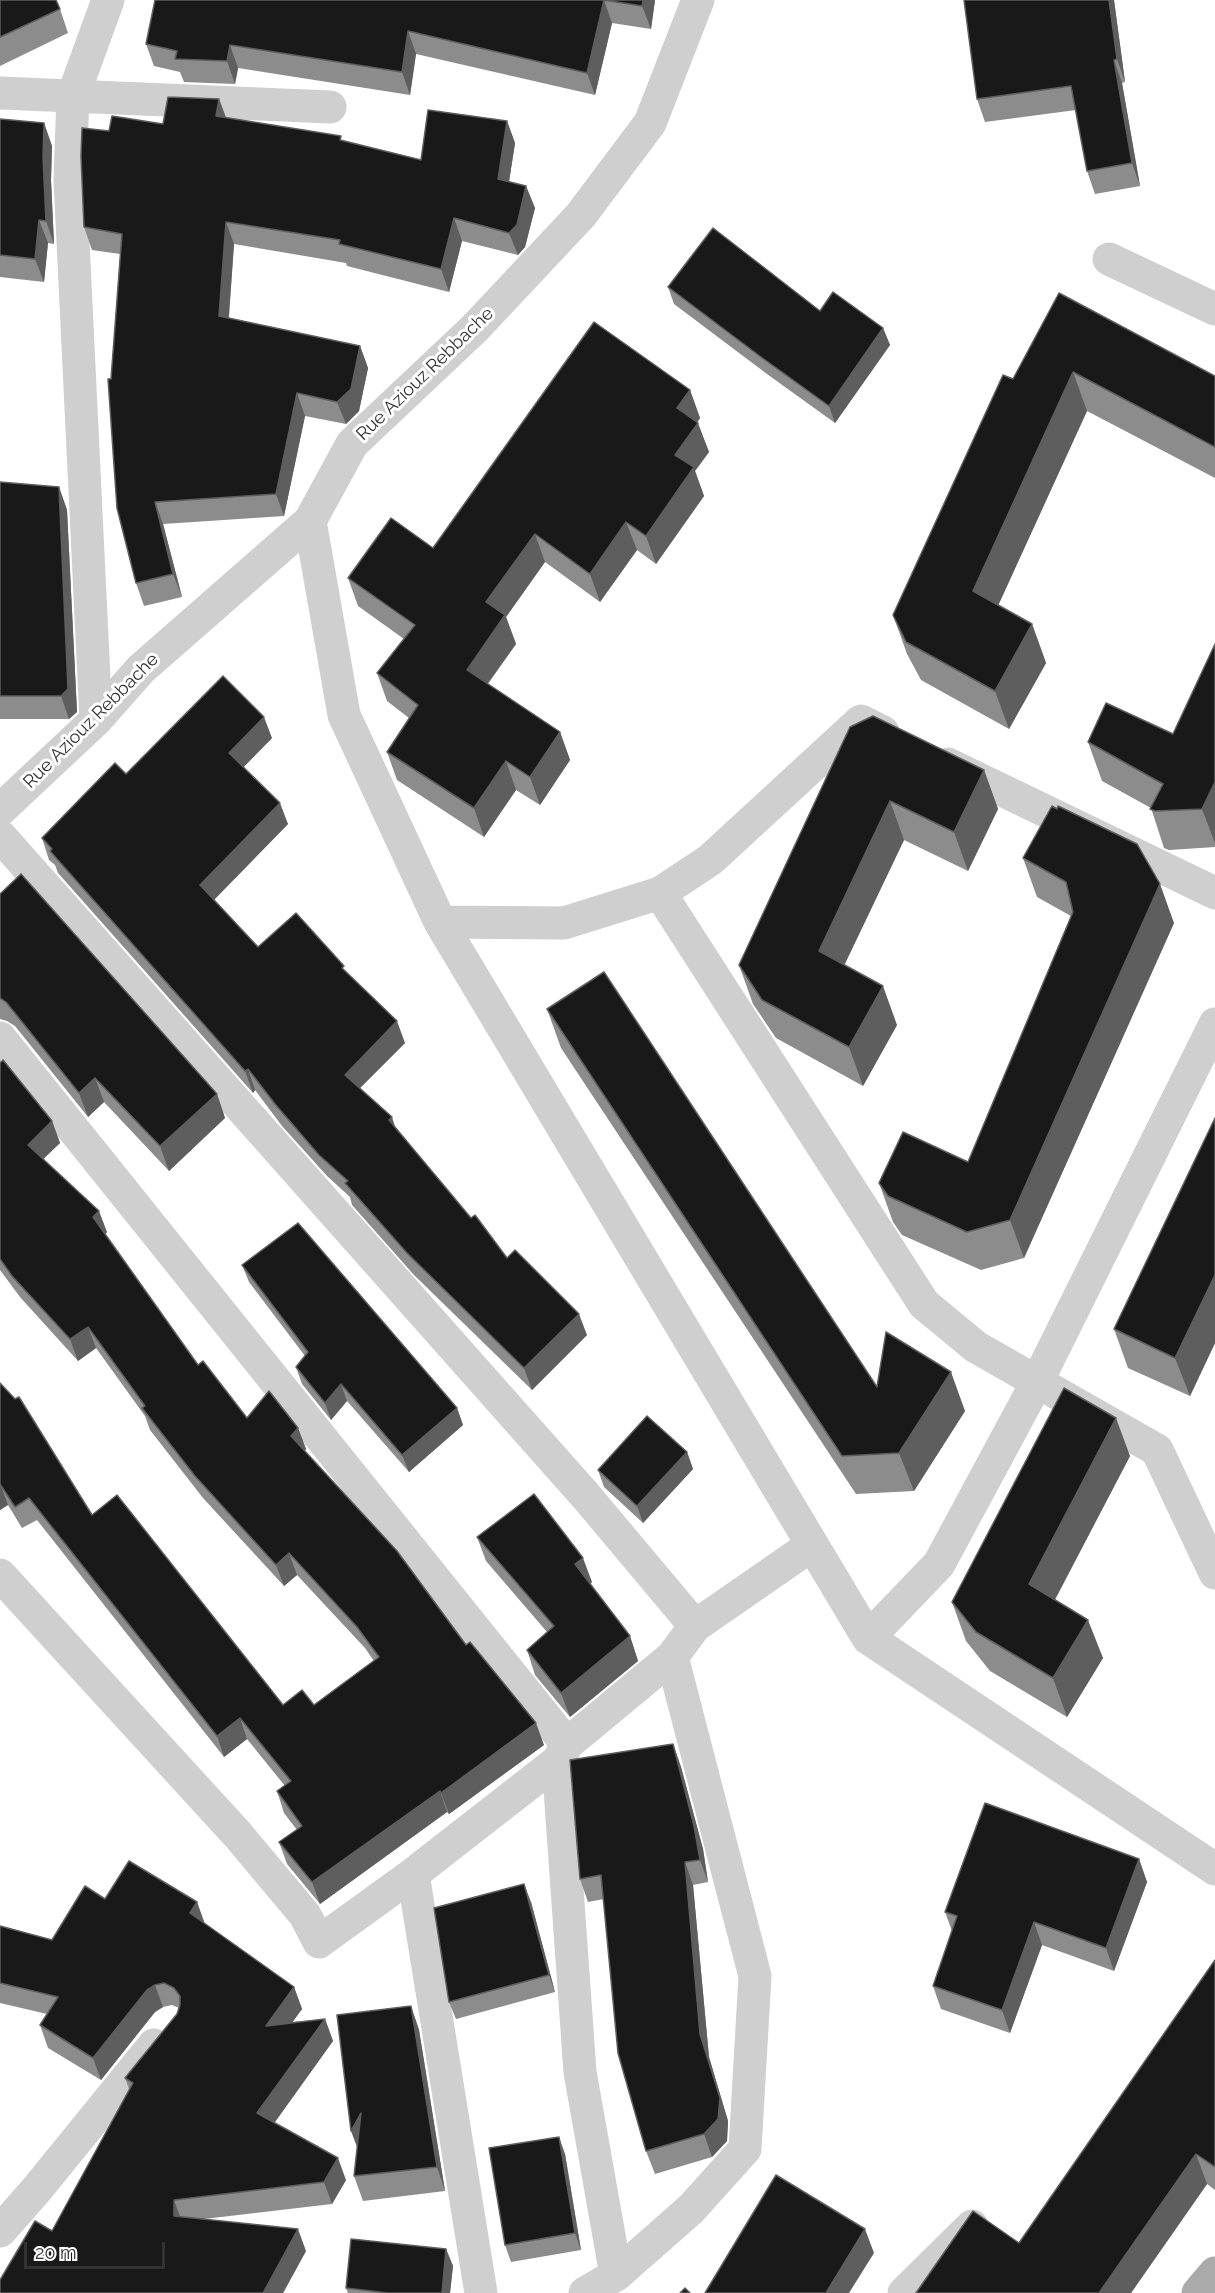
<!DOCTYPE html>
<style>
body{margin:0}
#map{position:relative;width:1215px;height:2293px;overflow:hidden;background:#fff;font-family:Raleway,sans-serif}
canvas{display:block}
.scale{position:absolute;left:24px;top:2242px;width:141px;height:27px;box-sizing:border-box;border:3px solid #323232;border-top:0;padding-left:8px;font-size:18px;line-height:21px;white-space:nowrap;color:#323232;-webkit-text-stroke:4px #fff;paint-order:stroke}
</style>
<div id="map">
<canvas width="1215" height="2293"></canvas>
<div class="scale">20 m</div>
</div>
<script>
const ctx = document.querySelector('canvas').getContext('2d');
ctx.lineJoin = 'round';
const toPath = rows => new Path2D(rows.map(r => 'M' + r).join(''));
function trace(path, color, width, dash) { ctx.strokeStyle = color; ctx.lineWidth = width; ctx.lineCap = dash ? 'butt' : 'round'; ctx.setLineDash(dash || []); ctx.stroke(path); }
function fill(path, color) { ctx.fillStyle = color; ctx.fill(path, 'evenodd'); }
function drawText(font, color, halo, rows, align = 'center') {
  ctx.font = font + ' Raleway,sans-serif'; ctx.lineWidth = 6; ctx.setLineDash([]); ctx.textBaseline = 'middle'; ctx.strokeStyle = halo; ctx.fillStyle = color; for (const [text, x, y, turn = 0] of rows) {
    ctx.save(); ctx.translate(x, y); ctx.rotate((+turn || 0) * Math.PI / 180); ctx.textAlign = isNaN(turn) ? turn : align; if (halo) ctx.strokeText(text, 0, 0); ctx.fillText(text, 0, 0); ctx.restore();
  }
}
const minor = toPath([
 [0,93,330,107],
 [1109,259,1215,309],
 [310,521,344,715,440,922,868,1638,1215,1869],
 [96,720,70,179,73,96,108,0],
 [948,764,1215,893],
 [0,810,96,720,141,669,310,521,352,444,475,328,581,215,650,123,698,0],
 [0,836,585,1495,695,1626],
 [660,893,924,1304,976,1347,1157,1450,1215,1573],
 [440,922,564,923,660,893,710,860,861,721,883,732],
 [0,1038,567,1744],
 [0,1575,238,1835,305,1915,319,1942,413,1874,558,1761,567,1744,672,1657,695,1626,812,1545],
 [868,1638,939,1564,1037,1382,1215,1024],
 [558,1761,580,2072,616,2275],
 [413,1874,481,2293],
 [0,2231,37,2189,154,2045],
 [585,2293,616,2275,691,2209,745,2149,755,1976,672,1657],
 [904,2293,972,2226]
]);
const major = toPath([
 [1198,2293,1215,2273]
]);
const wall = toPath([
 [0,0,60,9,68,33,0,66],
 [155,0,655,0,651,29,612,23,595,95,416,54,410,95,238,68,235,84,184,82,180,72,154,66,146,44],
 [1114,0,1125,82,1122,83,1140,186,1095,194,1087,171,1076,110,985,122,977,99],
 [219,99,226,117,342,140,421,160,507,121,515,143,509,182,526,186,535,208,525,247,518,255,462,241,449,292,347,266,346,263,234,244,229,318,360,346,368,368,359,411,346,424,305,416,284,516,163,524,182,597,144,606,136,583,111,379,120,254,92,250,84,227,109,131,163,124],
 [0,119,44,123,52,146,51,180,54,244,48,243,44,282,0,277],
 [668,287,820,311,883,328,890,345,835,423,767,374,674,304],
 [1059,293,1215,376,1215,478,1087,411,998,605,1032,624,1046,663,1009,729,921,680,907,654,893,615,1013,379],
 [690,390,700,418,697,423,709,452,695,471,704,496,656,564,637,550,600,602,545,562,506,617,516,644,488,684,560,732,570,760,540,805,516,790,484,837,397,780,387,752,409,718,387,701,377,673,404,639,358,606,348,578,433,548],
 [0,482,59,487,67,510,77,712,69,719,0,719],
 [1215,644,1215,847,1169,850,1164,848,1151,808,1102,781,1088,742,1173,734],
 [850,727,984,770,998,809,968,871,904,840,844,965,897,1025,863,1086,776,1038,753,1004,739,965],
 [272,738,243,767,288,824,214,900,258,947,347,973,405,1043,360,1088,395,1127,471,1218,507,1258,587,1335,532,1390,414,1275,352,1205,350,1197,327,1176,282,1126,255,1090,253,1093,58,873,55,865,49,860,42,838,126,774],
 [1023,858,1174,923,1024,1258,981,1270,902,1235,893,1222,879,1183,968,1162,1071,916,1037,897],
 [0,894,217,1094,225,1118,169,1171,104,1102,88,1117,15,1026,7,1021,0,1019],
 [547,1009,877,1387,965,1411,914,1491,856,1494,561,1048],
 [0,1063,52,1121,60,1143,43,1159,107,1232,105,1234,198,1365,247,1418,298,1428,306,1449,305,1451,466,1645,544,1745,449,1814,447,1812,320,1904,287,1864,279,1842,297,1830,284,1813,277,1791,285,1786,247,1739,224,1757,37,1520,22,1528,8,1505,0,1510,0,1383,92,1515,283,1705,314,1705,374,1661,365,1648,297,1575,284,1586,203,1498,150,1430,145,1416,96,1348,78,1361,20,1297,0,1270],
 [1215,1118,1215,1343,1190,1396,1128,1368,1114,1329],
 [242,1265,457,1408,463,1425,409,1472,347,1401,331,1420,302,1384,296,1367,305,1356,249,1282],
 [687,1452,693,1469,643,1523,604,1487,598,1470],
 [1130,1456,1055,1600,1103,1658,1067,1717,990,1671,966,1641,952,1602],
 [477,1537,592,1582,590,1584,630,1636,638,1661,570,1717,535,1675,527,1650,547,1632,486,1561],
 [673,1744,681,1767,703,1849,708,1882,693,1885,709,2057,728,2121,727,2141,712,2157,655,2174,646,2151,604,1899,588,1902,580,1879],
 [1139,1859,1147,1882,1114,1971,1042,1945,1010,2033,941,2009,933,1986,952,1931,945,1912],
 [105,1899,197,1902,205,1924,294,1987,302,2009,292,2022,325,2019,333,2041,274,2123,346,2180,332,2204,204,2219,306,2251,283,2293,0,2293,52,2231,129,2089,125,2078,177,2014,179,2008,172,2005,163,2007,155,2012,101,2080,48,2048,40,2025,47,2014,0,2003,0,1926,52,1940],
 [531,1902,555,1992,456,2019,449,2002],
 [1215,1960,1215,2190,1207,2184,1131,2293,916,2293,1019,2243],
 [411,2006,419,2030,445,2191,363,2201,354,2176,357,2148],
 [565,2154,581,2250,511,2262,505,2245],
 [446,2249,453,2266,450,2293,348,2293,346,2288]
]);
const shadedWall = toPath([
 [604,0,612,23,595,95,587,73],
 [643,0,655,0,651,29,642,6],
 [1109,0,1114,0,1125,82,1117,59],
 [408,31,416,54,410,95,402,72],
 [230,45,238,68,235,84,227,61],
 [1114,60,1122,83,1140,186,1132,163],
 [219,99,227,121,216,116],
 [507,121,515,143,506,201,498,179],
 [44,123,52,146,51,180,54,244,46,221,43,157],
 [526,186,535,208,525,247,518,255,509,233],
 [454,218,462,241,449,292,441,269],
 [39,220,48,243,44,282,35,259],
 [226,222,234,244,227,339,219,316],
 [883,328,890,345,835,423,829,406],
 [360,346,368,368,359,411,346,424,337,402],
 [1073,372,1087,411,987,630,973,591],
 [690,390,700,418,687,436,677,408],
 [297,393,305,416,284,516,276,494],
 [698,423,709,452,695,471,704,496,656,564,646,536,675,455],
 [59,487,67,510,77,712,69,719,61,696],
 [155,502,163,524,182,597,173,574],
 [626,522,637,550,600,602,590,574],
 [535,534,545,562,506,617,516,644,477,698,467,670,486,602],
 [1032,624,1046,663,1009,729,995,691],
 [264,717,272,738,237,774,229,753],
 [560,732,570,760,540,805,530,777],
 [506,761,516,790,484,837,474,808],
 [984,770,998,809,968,871,954,832],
 [1215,782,1215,843,1202,809],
 [890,801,904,840,833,989,819,951],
 [280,803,288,824,208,906,200,885],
 [1160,884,1174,923,1024,1258,1010,1220],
 [883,986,897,1025,863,1086,849,1047],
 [397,1021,405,1043,352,1096,345,1075],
 [248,1069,255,1090,253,1093,245,1071],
 [95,1078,104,1102,88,1117,79,1093],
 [217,1094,225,1118,169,1171,160,1146],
 [392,1117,399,1139,389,1120],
 [52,1121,60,1143,35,1167,28,1145],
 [99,1211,107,1232,101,1239,93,1217],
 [1215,1275,1215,1343,1190,1396,1175,1358],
 [579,1314,587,1335,532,1390,524,1368],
 [88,1327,96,1348,78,1361,70,1339],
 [951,1372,965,1411,914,1491,899,1453],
 [341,1384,347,1401,331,1420,325,1403],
 [457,1408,463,1425,409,1472,402,1455],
 [1116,1418,1130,1456,1043,1622,1029,1584],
 [298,1428,306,1449,299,1457,291,1436],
 [687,1452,693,1469,643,1523,637,1506],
 [0,1483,8,1505,0,1510],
 [289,1553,297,1575,284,1586,276,1565],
 [583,1558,592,1582,584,1589,575,1564],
 [1088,1620,1103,1658,1067,1717,1053,1678],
 [630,1636,638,1661,570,1717,561,1693],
 [240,1718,247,1739,224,1757,217,1736],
 [536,1723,544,1745,449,1814,441,1793],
 [673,1744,681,1767,703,1849,708,1882,700,1860],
 [440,1791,447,1812,320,1904,312,1882],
 [1139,1859,1147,1882,1114,1971,1106,1948],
 [685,1862,693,1885,709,2057,728,2121,727,2141,712,2157,704,2134,700,2034],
 [524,1884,531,1902,555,1992,549,1975],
 [197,1902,205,1925,190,1913],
 [1034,1922,1042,1945,1010,2033,1002,2010],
 [155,1985,163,2007,155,2012,101,2080,93,2058,147,1990],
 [294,1987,302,2009,274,2048,266,2026],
 [411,2006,419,2030,445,2191,437,2167],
 [325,2019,333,2041,265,2136,257,2113],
 [361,2113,360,2155,351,2131],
 [559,2137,565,2154,581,2250,575,2233],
 [1196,2154,1207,2184,1131,2293,1099,2293],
 [338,2158,346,2180,332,2204,324,2182],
 [174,2200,182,2222,174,2216],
 [298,2229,306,2251,283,2293,263,2293],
 [865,2229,874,2253,849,2293,826,2293],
 [446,2249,453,2266,450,2293,442,2293]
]);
const building = toPath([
 [0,0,56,0,60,9,0,37,0,0],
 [155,0,643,0,642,6,604,0,587,73,408,31,402,72,230,45,227,61,175,59,177,51,146,44,155,0],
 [964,0,1109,0,1117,59,1114,60,1132,163,1087,171,1071,86,977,99,964,0],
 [168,97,219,99,216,116,341,136,340,140,421,160,428,110,507,121,498,179,526,186,517,225,509,233,454,218,441,269,339,244,340,240,226,222,219,316,360,346,351,389,337,402,297,393,276,494,155,502,173,574,136,583,117,508,108,379,111,379,122,234,84,227,81,156,82,128,109,131,112,116,163,124,168,97],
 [0,119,44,123,43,157,46,221,39,220,35,259,0,255,0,119],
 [713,228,820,311,833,292,883,328,829,406,761,357,668,287,713,228],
 [1059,293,1215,376,1215,447,1073,372,973,591,1032,624,995,691,906,642,893,615,1003,375,1013,379,1059,293],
 [594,322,690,390,677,408,698,423,675,455,694,467,646,536,626,522,590,574,535,534,486,602,505,615,467,670,560,732,530,777,506,761,474,808,387,752,418,705,377,673,415,625,348,578,391,518,433,548,594,322],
 [0,482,59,487,68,689,61,696,0,696,0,482],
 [1215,644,1215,782,1202,809,1155,811,1150,809,1163,784,1088,742,1106,703,1173,734,1215,644],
 [223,676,264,717,229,753,280,803,200,885,258,947,296,913,344,966,342,968,397,1021,345,1075,392,1117,389,1120,471,1218,475,1215,507,1258,515,1250,579,1314,524,1368,407,1253,345,1183,348,1181,319,1155,275,1104,248,1069,245,1071,50,851,52,849,42,838,115,763,126,774,223,676],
 [873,716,984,770,954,832,890,801,819,951,883,986,849,1047,762,1000,739,965,850,727,873,716],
 [1052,806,1057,809,1058,806,1137,844,1160,884,1010,1220,967,1232,888,1196,879,1183,903,1132,968,1162,1073,912,1066,882,1023,858,1052,806],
 [21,874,217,1094,160,1146,95,1078,79,1093,6,1002,0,998,0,894,21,874],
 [604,972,877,1387,886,1332,951,1372,899,1453,842,1456,547,1009,604,972],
 [3,1060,52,1121,28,1145,99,1211,93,1217,198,1365,203,1361,247,1418,269,1391,298,1428,291,1436,397,1551,466,1645,470,1642,536,1723,441,1793,440,1791,312,1882,279,1842,302,1826,277,1791,291,1781,240,1718,217,1736,29,1498,15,1507,0,1484,0,1383,15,1399,19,1397,92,1515,117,1495,283,1705,302,1690,314,1705,379,1657,357,1627,289,1553,276,1565,195,1476,142,1408,145,1406,88,1327,70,1339,12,1276,0,1259,0,1063,3,1060],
 [1215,1118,1215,1275,1175,1358,1114,1329,1215,1118],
 [298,1223,457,1408,402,1455,341,1384,325,1403,296,1367,308,1352,242,1265,298,1223],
 [1064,1388,1116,1418,1029,1584,1088,1620,1053,1678,976,1632,952,1602,1064,1388],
 [647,1416,687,1452,637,1506,598,1470,647,1416],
 [534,1494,583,1558,575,1564,630,1636,561,1693,527,1650,554,1626,477,1537,534,1494],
 [673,1744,694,1826,700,1860,685,1862,700,2034,720,2098,718,2119,704,2134,646,2151,618,2053,601,1875,580,1879,570,1760,673,1744],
 [985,1803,1139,1859,1106,1948,1034,1922,1002,2010,933,1986,957,1916,945,1912,985,1803],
 [129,1861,197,1902,190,1913,294,1987,266,2026,325,2019,257,2113,338,2158,324,2182,174,2200,174,2216,298,2229,263,2293,0,2293,0,2280,35,2221,52,2231,133,2083,125,2078,177,2014,180,2005,180,1996,174,1988,164,1983,155,1985,147,1990,93,2058,40,2025,58,1997,0,1983,0,1926,52,1940,85,1886,105,1899,129,1861],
 [524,1884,549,1975,449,2002,434,1908,524,1884],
 [1215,1960,1215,2167,1196,2154,1099,2293,916,2293,973,2211,1019,2243,1215,1960],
 [411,2006,437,2167,354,2176,361,2113,351,2131,337,2015,411,2006],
 [559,2137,575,2233,505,2245,489,2148,559,2137],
 [776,2175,865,2229,826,2293,705,2293,776,2175],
 [351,2239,446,2249,442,2293,388,2293,346,2288,351,2239],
 [685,2288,690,2293,680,2293,685,2288]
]);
const streetNames = [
 ["Rue Aziouz Rebbache",425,374,-44],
 ["Rue Aziouz Rebbache",91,721,-45]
];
trace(minor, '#cfcfcf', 33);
trace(major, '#aaa', 33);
fill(wall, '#8c8c8c');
fill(shadedWall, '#5e5e5e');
fill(building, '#191919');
trace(building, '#5e5e5e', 1.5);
drawText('18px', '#323232', '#fff', streetNames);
</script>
